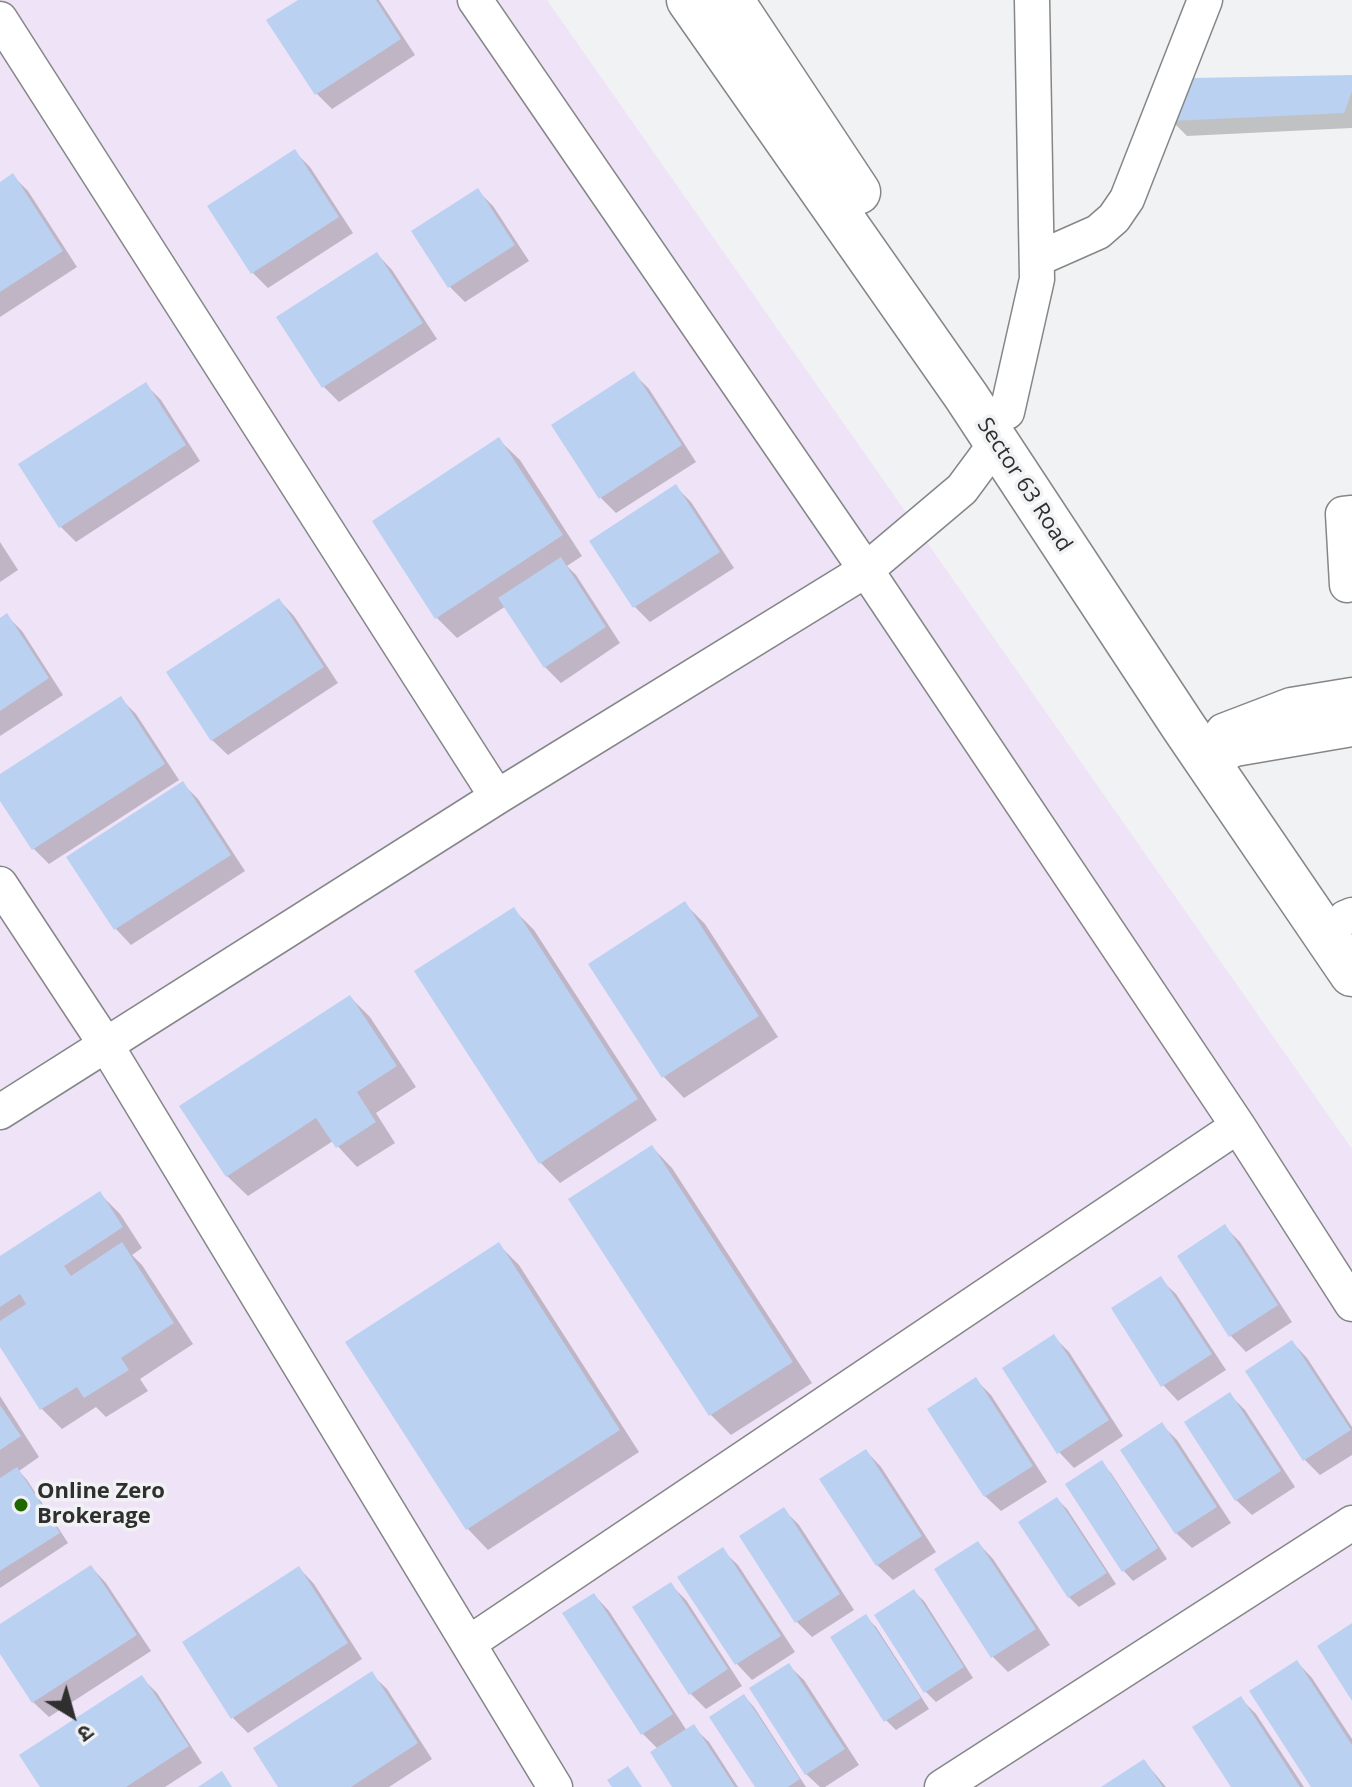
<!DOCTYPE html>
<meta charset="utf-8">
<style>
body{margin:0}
#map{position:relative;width:1352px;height:1787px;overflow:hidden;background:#f1f2f3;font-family:"Open Sans","Noto Sans Devanagari",sans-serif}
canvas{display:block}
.north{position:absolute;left:32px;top:1675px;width:80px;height:80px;-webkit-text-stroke:6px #f1f2f3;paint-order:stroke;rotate:143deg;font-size:22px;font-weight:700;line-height:32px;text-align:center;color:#2f2f30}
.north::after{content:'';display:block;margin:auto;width:28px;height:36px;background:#2f2f30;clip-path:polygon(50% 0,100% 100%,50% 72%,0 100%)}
</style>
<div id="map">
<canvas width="1352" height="1787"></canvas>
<div class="north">उ</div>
</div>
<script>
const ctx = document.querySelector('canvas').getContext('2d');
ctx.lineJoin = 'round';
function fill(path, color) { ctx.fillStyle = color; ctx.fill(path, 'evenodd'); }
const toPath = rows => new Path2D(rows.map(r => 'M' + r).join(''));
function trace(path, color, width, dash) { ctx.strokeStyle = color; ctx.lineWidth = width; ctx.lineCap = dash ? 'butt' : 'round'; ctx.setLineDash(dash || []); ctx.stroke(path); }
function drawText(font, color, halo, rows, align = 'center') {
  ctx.font = font + ' "Open Sans",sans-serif'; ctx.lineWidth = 7; ctx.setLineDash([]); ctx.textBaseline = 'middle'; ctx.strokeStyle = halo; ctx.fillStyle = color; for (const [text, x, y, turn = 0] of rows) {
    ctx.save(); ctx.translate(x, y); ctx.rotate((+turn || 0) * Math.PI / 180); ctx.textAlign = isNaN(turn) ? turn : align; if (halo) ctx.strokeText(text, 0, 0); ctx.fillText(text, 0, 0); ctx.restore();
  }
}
const industrial = toPath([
 [0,0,547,0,1352,1149,1352,1787,0,1787]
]);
const shadow = toPath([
 [301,0,379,0,415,55,332,109,316,93],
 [1352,77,1352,128,1187,136,1172,121],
 [295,152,310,167,353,233,268,288,253,273,210,207],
 [13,176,28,191,77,267,0,317,0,184],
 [478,191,493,206,529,261,465,302,450,287],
 [377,254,392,270,437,339,339,402,324,387,279,318],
 [633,373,649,389,696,462,616,513,601,498],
 [145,384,161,400,200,461,76,542,60,526],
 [499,440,520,460,582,556,567,566,576,575,620,643,561,683,545,667,506,606,457,638,437,618],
 [676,487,691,502,734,568,650,622,635,607,592,541],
 [0,542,18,570,0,582],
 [279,600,294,616,338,683,228,755,212,740],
 [7,616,22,631,63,695,0,736,0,620],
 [121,699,136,714,179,780,49,864,34,849,0,797,0,777],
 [183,784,198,799,245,871,131,945,116,929,69,858],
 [684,903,705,924,778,1037,684,1098,664,1077,590,964],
 [514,910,534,930,657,1120,560,1183,540,1162],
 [350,997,370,1017,416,1087,376,1113,395,1143,357,1167,333,1141,248,1196,227,1176],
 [652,1147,672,1168,812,1383,731,1435,711,1415,571,1200],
 [99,1193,120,1214,142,1248,132,1255,142,1265,193,1344,140,1379,148,1391,106,1417,96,1407,62,1429,42,1409,0,1343,0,1258],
 [1225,1227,1240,1242,1292,1322,1246,1352,1231,1336,1179,1257],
 [499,1245,519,1265,639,1452,488,1550,468,1529,347,1343],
 [1160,1279,1176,1294,1226,1370,1178,1401,1163,1385],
 [1054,1337,1069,1352,1123,1436,1074,1468,1059,1452],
 [1292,1342,1307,1358,1352,1427,1352,1455,1320,1475,1305,1460,1248,1371],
 [976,1380,991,1395,1047,1482,1001,1511,985,1496],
 [1230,1395,1245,1410,1295,1487,1252,1515,1236,1500],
 [0,1396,39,1457,19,1471,27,1480,68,1543,0,1588],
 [1162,1425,1177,1440,1231,1523,1192,1548,1176,1533],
 [866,1451,881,1467,936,1552,893,1580,877,1565],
 [1101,1463,1111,1473,1167,1559,1133,1581,1123,1570],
 [1057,1499,1067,1509,1116,1584,1079,1607,1069,1597],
 [783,1509,799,1525,854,1610,812,1637,797,1622],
 [978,1543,993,1559,1050,1645,1008,1672,992,1656],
 [722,1550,738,1565,795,1652,752,1680,737,1664,680,1577],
 [91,1567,106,1583,151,1651,49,1717,33,1702,0,1651,0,1627],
 [299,1568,314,1584,362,1659,248,1733,233,1718],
 [671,1585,686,1600,742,1686,706,1709,691,1694],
 [913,1591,924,1601,973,1678,936,1702,926,1692],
 [594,1595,609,1611,687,1731,693,1727,709,1742,738,1787,675,1787,658,1749,642,1733],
 [866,1617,876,1627,929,1709,896,1730,886,1720],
 [1297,1662,1312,1678,1352,1739,1352,1787,1313,1787],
 [788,1665,804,1680,859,1765,825,1787,820,1787,806,1774],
 [371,1674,387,1689,432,1759,389,1787,281,1787],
 [142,1678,157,1693,202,1763,165,1787,42,1787],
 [744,1696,754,1707,806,1787,757,1787],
 [1240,1698,1256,1714,1304,1787,1233,1787],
 [1144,1761,1166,1787,1105,1787]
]);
const building = toPath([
 [298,0,376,0,401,39,315,95,266,20],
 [1352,75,1352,91,1344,113,1169,121,1191,78],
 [295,149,339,217,251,274,207,206],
 [13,173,63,251,0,292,0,182],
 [478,188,515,245,448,288,411,231],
 [377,252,423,323,322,388,276,317],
 [634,371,682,445,599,499,551,425],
 [146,382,186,445,59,528,18,464],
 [499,437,563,535,435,619,372,521],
 [676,484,720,552,633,608,589,541],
 [561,557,606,627,544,668,498,598],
 [279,598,324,667,211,741,166,672],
 [7,613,49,678,0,711,0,618],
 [121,696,165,764,32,850,0,801,0,774],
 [183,781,231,855,114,930,66,857],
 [685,901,759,1016,662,1078,588,964],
 [514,907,638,1099,539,1164,414,971],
 [350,995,397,1066,357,1092,376,1122,336,1148,316,1118,226,1177,179,1106],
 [652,1145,793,1362,709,1416,568,1199],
 [100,1191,123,1227,64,1266,71,1276,122,1242,174,1323,121,1358,129,1370,84,1398,77,1387,40,1410,0,1347,0,1321,26,1304,20,1294,0,1307,0,1256],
 [1225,1224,1278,1305,1229,1337,1177,1256],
 [499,1242,620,1430,466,1530,345,1342],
 [1161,1276,1212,1354,1161,1387,1111,1308],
 [1054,1334,1109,1420,1057,1454,1002,1368],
 [1292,1340,1351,1430,1303,1461,1245,1371],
 [976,1377,1033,1466,984,1497,927,1409],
 [1230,1392,1281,1471,1235,1501,1184,1422],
 [0,1405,21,1436,0,1450],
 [1162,1422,1217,1507,1175,1534,1120,1450],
 [866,1449,922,1536,876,1566,819,1479],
 [1102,1460,1158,1548,1122,1572,1065,1484],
 [17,1467,60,1533,0,1571,0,1478],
 [1057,1497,1107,1573,1068,1598,1018,1522],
 [784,1507,840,1594,795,1623,739,1536],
 [978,1541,1036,1629,991,1658,934,1569],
 [723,1547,781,1636,735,1665,677,1577],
 [91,1565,137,1635,32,1703,0,1654,0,1624],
 [299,1566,348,1643,231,1719,182,1642],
 [671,1582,728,1669,689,1695,632,1607],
 [914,1589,964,1667,924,1693,874,1615],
 [594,1593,673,1714,641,1735,562,1613],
 [866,1614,921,1698,884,1722,830,1637],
 [1352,1623,1352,1701,1317,1646],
 [1297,1660,1352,1745,1352,1787,1311,1787,1249,1691],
 [789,1663,845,1749,805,1775,749,1688],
 [372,1671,418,1743,351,1787,278,1787,253,1748],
 [142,1675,189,1746,126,1787,40,1787,19,1755],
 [744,1694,800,1779,788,1787,755,1787,709,1717],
 [1241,1696,1300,1787,1231,1787,1192,1727],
 [694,1724,735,1787,672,1787,650,1752],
 [1144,1759,1163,1787,1101,1787],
 [628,1766,642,1787,612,1787,607,1780],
 [222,1771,232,1787,198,1787]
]);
const street = toPath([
 [475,0,866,570,1238,1126,1352,1304],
 [0,19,497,797],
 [1037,259,1098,232,1114,218,1127,199,1205,0],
 [1007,412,1037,279,1032,0],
 [1347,585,1343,514,1352,513],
 [1223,731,1291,705,1352,695],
 [1207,761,1235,749,1352,729],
 [0,884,106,1045,555,1787],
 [1345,918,1352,915],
 [0,1112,497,797,866,570,962,489,996,443],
 [469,1643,1238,1126],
 [942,1787,1352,1523]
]);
const secondary = toPath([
 [689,0,966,396,1183,726,1352,974],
 [731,0,858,192]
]);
const markers = [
 [21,1505,8,"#1f6700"]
];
const streetNames = [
 ["Sector 63 Road",1024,485,57]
];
const poiNames = [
 ["Online Zero",37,1492],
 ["Brokerage",37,1517]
];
fill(industrial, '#efe3f7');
fill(shadow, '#0003');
fill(building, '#bbd1f1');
trace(street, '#858687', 37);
trace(secondary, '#858687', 47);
trace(street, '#fff', 34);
trace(secondary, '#fff', 44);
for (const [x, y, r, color] of markers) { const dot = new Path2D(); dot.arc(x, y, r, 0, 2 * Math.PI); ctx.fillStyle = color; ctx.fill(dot); trace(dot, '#f1f2f3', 3); }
drawText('22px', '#2f2f30', '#f1f2f3', streetNames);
drawText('bold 22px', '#2f2f30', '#f1f2f3', poiNames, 'left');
</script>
